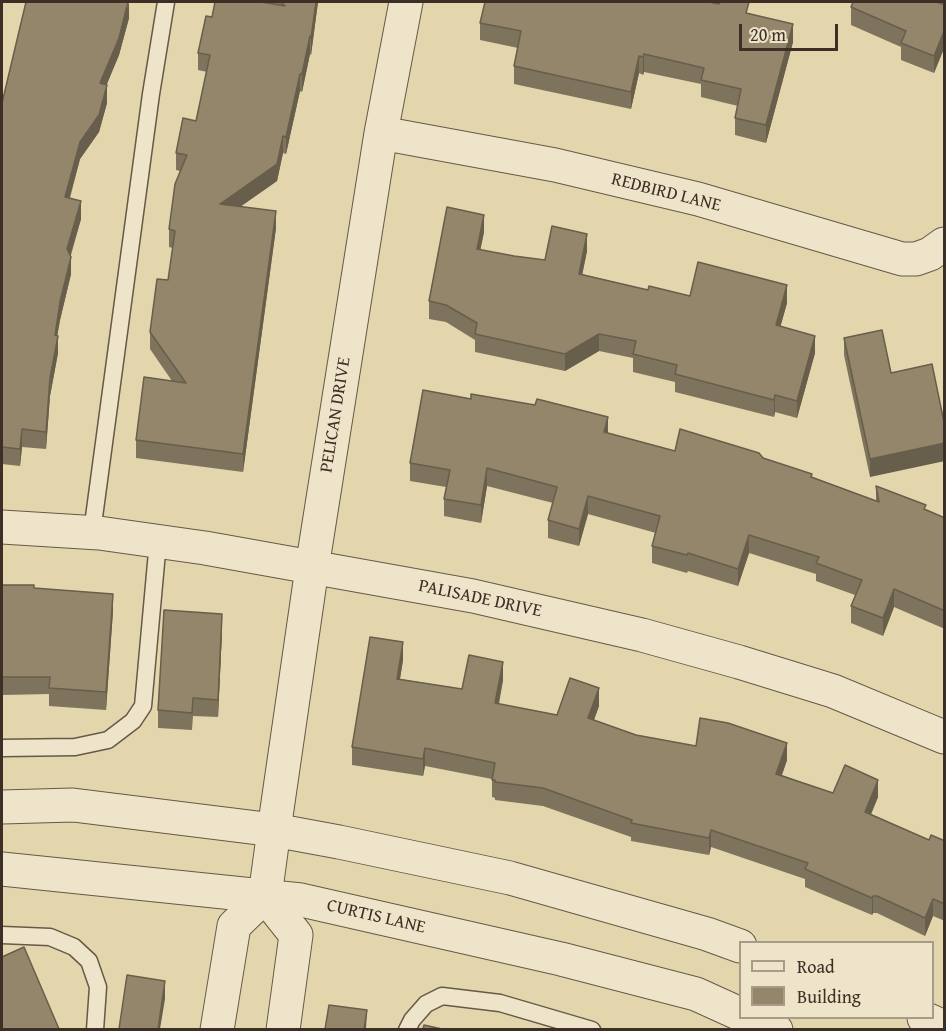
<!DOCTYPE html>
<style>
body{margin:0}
#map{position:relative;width:946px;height:1031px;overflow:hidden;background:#e3d6ac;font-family:"Gentium Book Plus",serif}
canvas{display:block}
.frame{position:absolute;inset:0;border:3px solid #3d2f25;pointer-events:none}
.legend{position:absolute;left:739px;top:941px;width:195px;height:78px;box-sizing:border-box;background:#ede4c9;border:2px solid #a79c87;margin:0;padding:8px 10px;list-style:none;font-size:18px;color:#3d2f25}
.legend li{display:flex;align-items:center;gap:12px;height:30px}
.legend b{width:30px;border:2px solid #a79c87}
.scale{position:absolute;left:739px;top:24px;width:99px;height:27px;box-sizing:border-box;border:3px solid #3d2f25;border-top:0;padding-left:8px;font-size:18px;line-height:21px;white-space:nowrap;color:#3d2f25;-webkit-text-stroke:4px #ede4c9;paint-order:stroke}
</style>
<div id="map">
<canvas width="946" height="1031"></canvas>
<div class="frame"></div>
<ul class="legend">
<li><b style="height:8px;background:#ede4c9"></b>Road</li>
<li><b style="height:16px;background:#93866b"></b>Building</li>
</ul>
<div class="scale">20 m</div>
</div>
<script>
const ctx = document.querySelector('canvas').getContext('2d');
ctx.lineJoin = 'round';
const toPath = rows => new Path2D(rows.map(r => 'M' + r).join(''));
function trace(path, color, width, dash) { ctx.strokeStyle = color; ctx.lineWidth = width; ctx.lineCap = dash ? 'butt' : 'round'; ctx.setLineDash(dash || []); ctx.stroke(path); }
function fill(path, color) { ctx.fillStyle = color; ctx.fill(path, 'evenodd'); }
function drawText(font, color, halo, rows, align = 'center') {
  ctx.font = font + ' "Gentium Book Plus",serif'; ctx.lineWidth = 6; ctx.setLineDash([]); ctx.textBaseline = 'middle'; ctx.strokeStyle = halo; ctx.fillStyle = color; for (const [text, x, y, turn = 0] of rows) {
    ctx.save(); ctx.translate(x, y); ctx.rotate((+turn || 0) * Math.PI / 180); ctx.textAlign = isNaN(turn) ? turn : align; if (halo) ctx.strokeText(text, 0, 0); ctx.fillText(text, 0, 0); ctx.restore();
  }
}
const service = toPath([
 [92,532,151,94,166,2],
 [2,748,75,747,108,740,133,721,143,706,158,541],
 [2,935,50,937,74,947,89,961,98,987,95,1030],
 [407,1030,412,1020,426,1004,442,996,500,1003,592,1030]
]);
const minor = toPath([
 [381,133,555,165,698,199,902,259,916,259,930,254,944,244],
 [2,527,99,533,205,548,473,596,642,635,739,662,833,691,944,737],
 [274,830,312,568,381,133,406,2],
 [217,1030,234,926,265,896,296,935,283,1030]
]);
const tertiary = toPath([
 [2,807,73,805,274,830,339,842,510,878,707,934,740,946],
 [2,869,301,900,561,959,696,994,740,1014],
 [265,896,274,830],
 [749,1018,776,1030],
 [924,1018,944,1027]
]);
const wall = toPath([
 [266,2,318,2,311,55,310,54,302,92,300,91,286,154,283,153,277,181,241,206,276,228,243,472,136,458,136,440,172,381,150,349,150,332,168,280,173,248,169,247,169,229,180,171,176,170,176,153,196,121,207,72,198,70,198,53,212,17,267,3],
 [945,5,945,46,934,73,901,60,901,47,851,25,851,7],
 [749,14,793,42,766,143,735,135,735,118,738,106,701,97,701,84,644,72,643,75,639,73,631,109,514,84,514,66,518,48,480,40,480,23],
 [129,18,119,55,106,85,107,103,99,132,80,159,70,198,81,219,71,255,71,274,60,320,57,336,58,353,50,396,46,449,22,447,20,466,2,464,2,103],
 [484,232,480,250,514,256,545,260,587,251,582,274,648,290,690,296,787,303,780,327,815,353,797,418,775,412,774,417,675,392,675,382,633,372,633,358,599,351,565,371,475,352,475,340,446,322,429,319,429,301],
 [882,330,870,477,844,355,844,338],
 [608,433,675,451,763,458,876,501,876,486,945,518,945,629,894,607,883,636,851,623,851,606,855,595,816,581,816,574,749,553,738,586,688,571,687,573,652,563,652,546,656,533,588,514,579,546,548,538,548,520,553,503,487,486,481,523,444,516,444,499,446,487,410,481,410,463],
 [2,585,34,588,113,611,106,710,49,706,49,694,2,695],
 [222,632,218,717,193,716,192,730,158,728,158,710],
 [403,660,400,679,462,689,503,680,499,704,557,715,599,706,594,720,636,735,696,746,787,760,782,775,833,793,878,797,871,814,929,840,945,841,945,921,933,916,925,936,877,913,873,913,872,915,805,887,805,879,711,847,709,855,631,841,631,837,543,806,495,800,495,798,492,797,492,779,425,766,423,776,352,765,352,747]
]);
const shadedWall = toPath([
 [129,2,129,18,119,55,100,101,100,83],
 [316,2,318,2,311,55,311,38],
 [793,24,793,42,766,143,766,125],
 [945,29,945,46,934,73,934,56],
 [310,36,310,54,302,92,302,74],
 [644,54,644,72,643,75,643,57],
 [639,56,639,73,631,109,631,92],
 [300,74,300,91,286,154,286,137],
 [107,85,107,103,99,132,80,159,65,214,65,197,80,142],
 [283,136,283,153,277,181,220,221,220,204],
 [81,201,81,219,67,266,67,249],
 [276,211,276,228,243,472,243,454],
 [484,215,484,232,477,267,477,249],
 [587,234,587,251,579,291,579,274],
 [71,257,71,274,60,320,55,349,58,336,58,353,50,396,46,449,46,432,55,335,60,302],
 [787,285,787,303,776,343,776,325],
 [599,334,599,351,565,371,565,354],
 [815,336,815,353,797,418,797,401],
 [775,395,775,412,774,417,774,400],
 [608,417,608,435,604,432],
 [22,429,22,447,20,466,20,449],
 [945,443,945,461,870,477,870,459],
 [487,468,487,486,481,523,481,505],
 [588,496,588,514,579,546,579,529],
 [749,535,749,553,738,586,738,569],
 [894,589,894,607,883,636,883,618],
 [113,594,113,611,106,710,106,692],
 [222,614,222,632,218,717,218,700],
 [403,642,403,660,397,696,397,679],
 [503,662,503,680,495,721,495,703],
 [599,688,599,706,588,736,588,718],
 [787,743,787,760,776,791,776,774],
 [425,748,425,766,423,776,423,759],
 [878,780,878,797,865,829,865,812],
 [711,830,711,847,709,855,709,838],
 [873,896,873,913,872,915,872,898],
 [933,899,933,916,925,936,925,918],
 [165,981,165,999,160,1029,158,1029],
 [367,1010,366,1029,364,1029]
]);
const building = toPath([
 [26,2,128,2,119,38,100,83,107,85,99,115,80,142,65,197,81,201,67,249,71,257,60,302,55,335,58,336,50,378,46,432,22,429,20,449,2,447,2,103,26,2],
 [215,2,261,2,285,6,281,2,316,2,311,38,310,36,302,74,300,74,286,137,283,136,277,164,220,204,276,211,243,454,136,440,144,377,186,383,150,332,157,279,168,280,175,231,169,229,175,184,187,155,176,153,183,118,196,121,210,55,198,53,206,16,212,17,215,2],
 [485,2,709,2,719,4,720,2,749,2,746,13,793,24,766,125,735,118,741,89,701,80,704,68,644,54,643,57,639,56,631,92,514,66,521,31,480,23,485,2],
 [853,2,937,2,945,5,945,29,934,56,901,43,906,31,851,7,853,2],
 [447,207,484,215,477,249,514,256,545,260,552,226,587,234,579,274,648,290,649,286,690,296,698,262,787,285,776,325,815,336,797,401,775,395,774,400,675,374,677,365,633,354,636,341,599,334,565,354,475,334,477,323,446,305,429,301,447,207],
 [882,330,891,373,932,364,945,427,945,443,870,459,844,338,882,330],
 [423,390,471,399,471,394,535,405,537,399,608,417,604,432,675,451,680,429,759,453,763,458,812,474,811,477,879,502,876,486,926,505,924,509,945,518,945,611,894,589,883,618,851,606,862,580,816,563,819,557,749,535,738,569,688,553,687,555,652,546,660,516,588,496,579,529,548,520,557,487,487,468,481,505,444,499,450,470,410,463,423,390],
 [2,585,34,585,34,588,113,594,106,692,49,688,50,677,2,677,2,585],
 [164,610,222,614,218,700,193,698,192,713,158,710,164,610],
 [370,637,403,642,397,679,462,689,469,655,503,662,495,703,557,715,570,678,599,688,588,718,636,735,696,746,700,718,728,723,787,743,776,774,833,793,845,765,878,780,865,812,929,840,931,835,945,841,945,904,933,899,925,918,877,896,873,896,872,898,805,869,808,863,711,830,709,838,631,823,632,820,543,788,495,782,495,780,492,780,495,763,425,748,423,759,352,747,370,637],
 [24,947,59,1029,2,1029,2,957,24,947],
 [127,975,165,981,158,1029,119,1029,127,975],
 [329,1005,367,1010,364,1029,325,1029,329,1005],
 [424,1025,442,1029,423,1029,424,1025]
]);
const streetNames = [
 ["REDBIRD LANE",666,193,14],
 ["PELICAN DRIVE",336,415,-81],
 ["PALISADE DRIVE",480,599,12],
 ["CURTIS LANE",376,917,13]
];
trace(service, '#665947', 19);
trace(minor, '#665947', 35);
trace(tertiary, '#665947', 35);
trace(service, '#ede4c9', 16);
trace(minor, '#ede4c9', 33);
trace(tertiary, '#ede4c9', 33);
fill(wall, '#7e735c');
fill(shadedWall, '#675e4b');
fill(building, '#93866b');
trace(building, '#675e4b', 1.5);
drawText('18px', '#3d2f25', '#ede4c9', streetNames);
</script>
